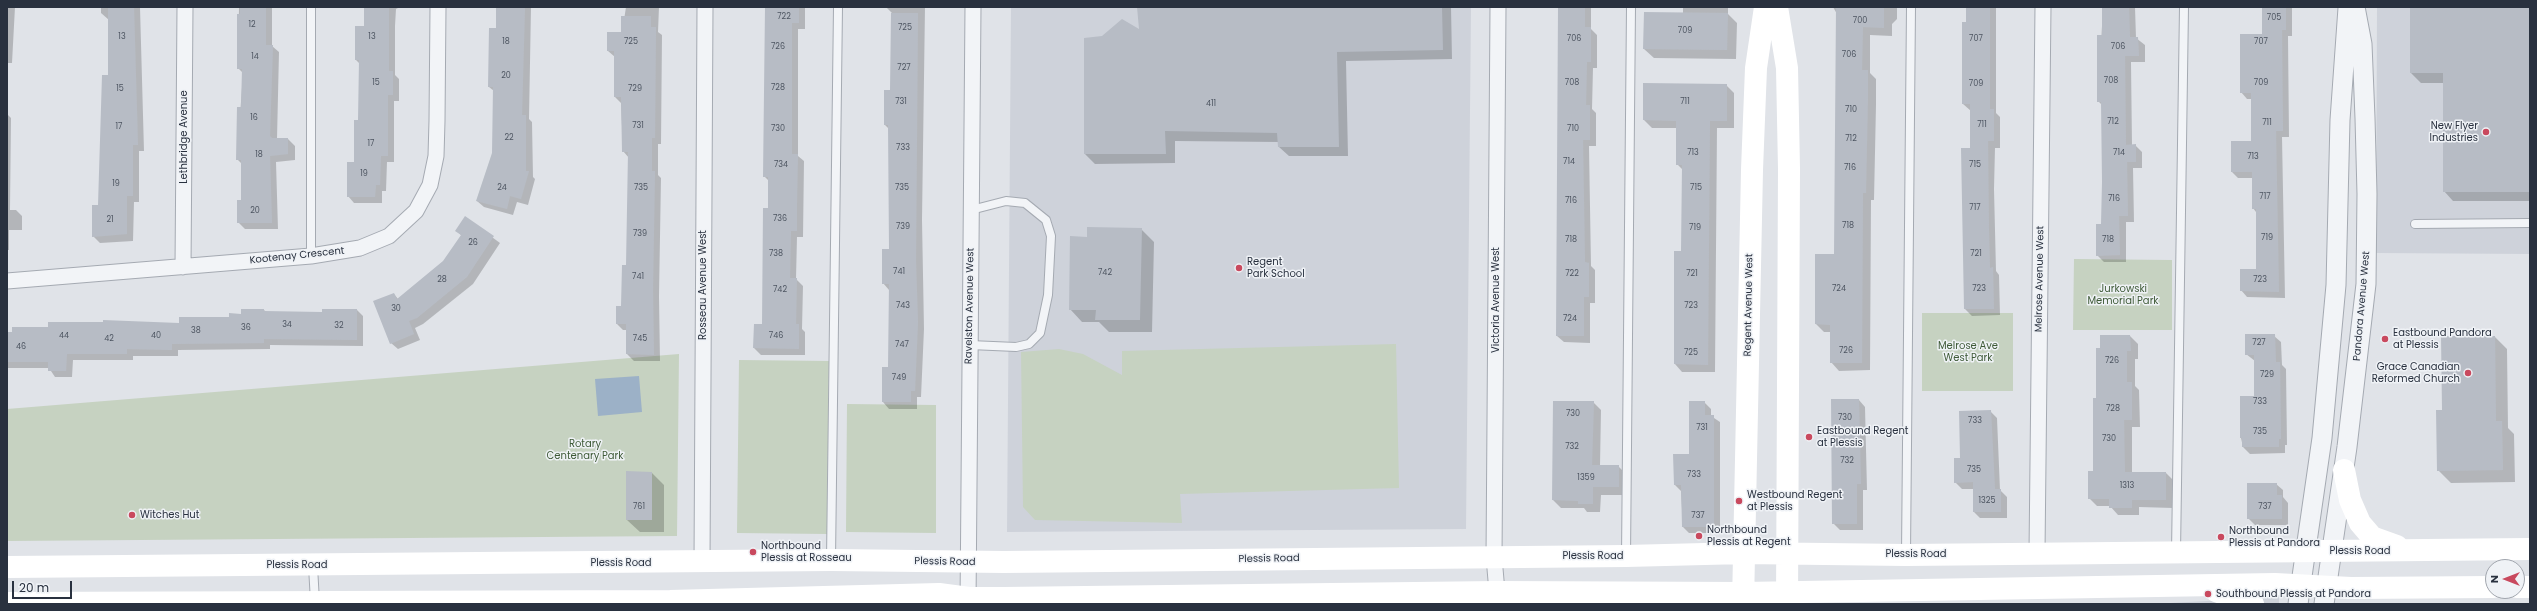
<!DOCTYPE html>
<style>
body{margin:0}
#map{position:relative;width:2537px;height:611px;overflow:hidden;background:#e0e3e8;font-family:Poppins,sans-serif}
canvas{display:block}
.frame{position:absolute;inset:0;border:8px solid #29313f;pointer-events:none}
.north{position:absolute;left:2485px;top:559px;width:40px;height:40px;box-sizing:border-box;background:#eff2f6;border:1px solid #a0a5ad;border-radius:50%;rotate:270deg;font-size:11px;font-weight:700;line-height:16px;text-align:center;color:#29313f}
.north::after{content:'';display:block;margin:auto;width:14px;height:18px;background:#c9495e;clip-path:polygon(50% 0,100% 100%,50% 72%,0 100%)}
.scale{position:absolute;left:12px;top:581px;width:60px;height:18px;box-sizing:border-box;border:2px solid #29313f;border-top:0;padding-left:5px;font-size:12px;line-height:14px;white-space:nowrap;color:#29313f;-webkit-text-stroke:3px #eff2f6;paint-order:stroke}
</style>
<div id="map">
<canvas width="2537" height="611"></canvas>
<div class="frame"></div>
<div class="north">N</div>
<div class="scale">20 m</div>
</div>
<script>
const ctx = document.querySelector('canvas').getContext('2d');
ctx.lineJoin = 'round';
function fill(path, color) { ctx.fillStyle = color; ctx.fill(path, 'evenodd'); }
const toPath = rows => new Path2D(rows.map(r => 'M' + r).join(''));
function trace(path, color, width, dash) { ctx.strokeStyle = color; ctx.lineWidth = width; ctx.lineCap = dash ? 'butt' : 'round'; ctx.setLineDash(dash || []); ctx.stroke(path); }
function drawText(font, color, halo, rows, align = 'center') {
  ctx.font = font + ' Poppins,sans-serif'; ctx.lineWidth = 3; ctx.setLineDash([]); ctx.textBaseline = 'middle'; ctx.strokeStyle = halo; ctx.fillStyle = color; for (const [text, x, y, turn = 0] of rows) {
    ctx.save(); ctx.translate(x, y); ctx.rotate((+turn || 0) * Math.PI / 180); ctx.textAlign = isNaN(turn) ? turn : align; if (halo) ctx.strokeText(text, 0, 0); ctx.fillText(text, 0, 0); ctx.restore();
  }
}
const built = toPath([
 [1011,7,1471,7,1466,529,1007,532],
 [2377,7,2530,7,2530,254,2376,253],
 [2279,597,2279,604,2152,604]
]);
const green = toPath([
 [2074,259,2172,260,2172,330,2073,330],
 [1922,313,2013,313,2013,391,1922,391],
 [1396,344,1399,488,1180,494,1182,523,1035,520,1023,507,1021,352,1059,349,1083,354,1122,375,1122,351],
 [679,354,677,536,7,541,7,409],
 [739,360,829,361,827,534,737,533],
 [847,404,936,405,936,533,846,532]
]);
const water = toPath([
 [639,376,642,412,598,416,595,379]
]);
const shadow = toPath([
 [7,7,15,7,12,63,7,63],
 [101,7,140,7,144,151,139,151,139,202,134,202,133,241,100,243,93,236,99,206,109,76,109,20,101,13],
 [239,7,272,7,272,46,279,52,277,139,288,139,295,146,295,160,276,162,278,229,245,229,238,222,242,201,242,164,237,159,243,73,238,68],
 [365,7,400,7,396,9,395,26,395,75,399,79,399,101,394,101,394,162,387,162,386,191,382,191,382,203,354,203,348,196,355,163,359,121,360,64,356,60,365,27],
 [497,7,531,7,529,119,532,122,533,177,535,179,528,205,517,202,513,215,484,207,477,201,493,153,494,91,489,87,497,29],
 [626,7,659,7,658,32,662,35,661,144,658,144,658,175,661,178,659,296,660,361,634,361,627,354,627,330,623,330,617,324,622,307,627,266,629,158,623,151,621,103,615,97,615,57,608,51,622,33],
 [766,7,805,7,805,29,798,29,798,156,804,161,803,237,797,237,796,279,803,286,802,329,805,332,805,355,761,355,754,348,763,325,769,209,769,181,764,176],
 [886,7,925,7,922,220,924,329,921,397,917,397,917,409,889,409,883,402,883,368,889,368,889,290,883,283,890,250,889,129,885,125,891,91,892,13],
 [1138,7,1451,7,1452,59,1346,61,1348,156,1289,156,1279,147,1279,142,1175,141,1175,163,1095,164,1085,154,1140,31],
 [1559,7,1591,7,1591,29,1597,35,1597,68,1593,68,1592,109,1596,113,1596,146,1589,146,1591,266,1595,270,1595,303,1590,303,1590,343,1564,342,1557,336],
 [1683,7,1728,7,1728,14,1737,23,1736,59,1654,58,1644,49,1683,13],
 [1833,7,1897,7,1897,19,1892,24,1892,36,1870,35,1870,73,1876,79,1876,105,1874,200,1871,200,1870,370,1839,371,1831,362,1831,332,1824,332,1816,324,1835,255,1837,14],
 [1967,7,1996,7,1996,113,2000,117,2000,148,1995,148,1994,189,1996,271,1999,275,2000,315,1972,316,1965,309,1962,149,1971,149,1971,111,1963,104],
 [2103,7,2135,7,2136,38,2145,45,2145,62,2131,62,2132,146,2135,145,2142,152,2142,168,2133,168,2134,222,2126,222,2126,262,2104,262,2097,255,2102,225,2102,105,2098,101],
 [2263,7,2292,7,2292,36,2288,36,2289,137,2282,137,2285,298,2247,297,2241,290,2256,270,2256,212,2253,208,2253,178,2238,178,2232,172,2252,142,2252,99,2247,99,2241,92,2263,35],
 [2411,7,2530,7,2530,201,2453,201,2444,191,2444,83,2421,83,2411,73],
 [1644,84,1726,85,1734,93,1734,128,1717,128,1715,372,1682,372,1675,364,1675,252,1682,252,1683,170,1677,164,1677,128,1652,128,1644,120],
 [7,114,11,118,10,210,16,210,22,216,22,230,9,230,9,250,7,250],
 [466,218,500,243,473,284,423,324,415,328,420,340,398,349,391,343,394,294,398,299,444,262,462,236,457,231],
 [1141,229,1154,242,1152,332,1109,332,1099,322,1082,322,1070,309,1088,238],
 [264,310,266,312,323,313,357,310,363,316,363,346,270,345,270,349,178,350,178,356,133,356,133,360,73,360,72,377,55,377,49,368,7,368,7,333,180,324,230,318],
 [2101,336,2130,336,2138,344,2138,359,2135,359,2135,386,2139,390,2140,427,2132,427,2132,473,2166,473,2174,481,2173,508,2139,507,2139,515,2118,515,2110,506,2097,506,2089,498,2094,472],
 [2274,336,2281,342,2282,365,2286,369,2287,445,2285,445,2285,453,2250,454,2243,447,2241,438,2255,397,2255,361,2246,354],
 [2495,337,2507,349,2508,428,2514,434,2515,482,2451,483,2438,470,2443,411],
 [1859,400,1865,407,1867,490,1863,490,1863,530,1840,530,1833,523],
 [1593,402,1601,410,1600,466,1618,466,1626,474,1626,495,1601,495,1600,512,1587,512,1584,508,1561,508,1553,500],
 [1704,402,1711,409,1711,416,1720,422,1720,533,1689,533,1683,527,1681,491,1675,485,1690,455],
 [1990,411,1997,418,2000,490,2007,497,2007,518,1980,518,1974,512,1974,489,1962,489,1955,482,1961,459],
 [652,473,664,485,664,532,640,532,627,520],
 [2276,484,2283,490,2283,497,2288,503,2288,525,2255,525,2248,518]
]);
const building = toPath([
 [108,7,134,7,138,145,133,145,133,196,127,196,127,234,92,237,92,205,98,205,102,75,108,75],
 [240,7,266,7,266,45,273,45,270,136,272,138,288,138,288,154,270,156,272,223,237,223,237,200,241,200,241,160,236,160,237,107,241,107,242,69,237,69,237,14,240,14],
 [364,7,389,7,389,71,393,71,393,95,388,95,388,156,381,156,380,185,376,185,375,197,347,197,347,162,354,162,354,120,358,120,359,60,355,60,355,26,364,26],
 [496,7,525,7,522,115,526,115,526,171,529,171,521,199,510,196,507,209,476,201,492,153,493,87,488,87,489,28,496,28],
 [765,7,799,7,799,23,792,23,792,154,798,154,797,203,797,231,791,231,790,278,797,278,796,324,799,324,799,349,753,348,754,324,762,324,763,208,768,208,768,177,763,177],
 [1137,7,1442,7,1443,50,1337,52,1339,147,1278,147,1277,133,1165,131,1166,154,1084,154,1084,38,1102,36,1122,19,1139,29],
 [1558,7,1585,7,1585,27,1591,27,1591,62,1587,62,1586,105,1590,105,1590,140,1583,140,1585,262,1589,263,1589,297,1584,297,1584,336,1556,336],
 [1836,7,1884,7,1884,28,1863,27,1862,70,1868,70,1868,96,1866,193,1863,193,1862,363,1830,363,1830,325,1815,324,1815,254,1834,254],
 [1966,7,1990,7,1990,109,1994,109,1994,141,1988,141,1989,231,1990,268,1993,267,1994,309,1964,309,1961,148,1970,148,1970,104,1962,104,1962,22,1966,22],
 [2102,7,2129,7,2130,37,2138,37,2139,56,2125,56,2126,145,2136,144,2136,162,2127,162,2128,216,2119,216,2120,255,2096,256,2096,224,2101,224,2102,182,2101,102,2097,102,2097,35,2102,35],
 [2262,7,2286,7,2286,30,2282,30,2283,131,2276,131,2279,292,2240,291,2240,269,2256,269,2256,209,2252,209,2252,172,2231,172,2231,141,2251,141,2251,93,2240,93,2240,34,2262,34],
 [2410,7,2530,7,2530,192,2443,192,2443,73,2410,73],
 [1644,12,1728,13,1727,50,1643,49],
 [891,13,918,13,916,261,918,322,915,391,911,391,911,402,882,402,882,367,888,367,889,284,882,284,882,249,889,249,888,125,884,125,884,90,890,90],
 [621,16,651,16,651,27,656,27,655,138,652,138,652,171,655,171,653,289,654,355,626,354,626,324,616,324,616,306,621,306,622,265,626,265,628,152,622,152,621,97,614,97,614,51,607,51,607,32,621,32],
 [1643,83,1727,84,1727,121,1710,121,1708,365,1674,364,1674,251,1681,251,1682,165,1676,165,1676,121,1643,120],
 [465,216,494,236,467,277,417,318,409,321,414,334,390,344,373,301,394,293,397,299,443,261,461,235,455,231],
 [1087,227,1142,228,1140,320,1095,320,1096,310,1069,310,1070,236,1087,237],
 [241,309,264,309,264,311,322,312,322,309,357,309,357,340,264,339,264,343,172,344,172,350,127,349,127,354,67,354,66,371,48,371,48,362,7,362,7,332,12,332,12,327,48,327,48,322,103,322,103,320,179,323,179,317,229,317,229,313,241,314],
 [2245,334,2275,334,2276,362,2280,362,2281,439,2279,439,2279,447,2242,447,2242,438,2240,438,2240,396,2254,396,2254,355,2245,355],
 [2100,335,2130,335,2131,351,2127,351,2127,382,2132,382,2132,420,2124,420,2125,472,2166,472,2166,500,2132,500,2132,508,2109,508,2109,499,2088,499,2088,471,2093,471,2093,398,2096,398,2096,348,2100,348],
 [2441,336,2495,336,2496,421,2502,421,2503,470,2437,471,2436,410,2442,410],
 [1831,399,1859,399,1861,484,1857,484,1857,524,1832,524],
 [1553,401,1594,401,1592,465,1619,465,1619,487,1593,487,1593,504,1578,504,1578,501,1552,500],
 [1689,401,1705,401,1705,415,1714,415,1714,527,1682,527,1681,485,1674,485,1673,454,1689,454],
 [1991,410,1995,489,2001,489,2001,512,1973,512,1973,482,1954,483,1954,458,1960,458,1959,411],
 [626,471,652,472,652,520,626,520],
 [2247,483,2277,483,2277,495,2282,495,2282,519,2247,519]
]);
const service = toPath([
 [2415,224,2530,223],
 [311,256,311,7],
 [970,345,1016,347,1029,344,1040,333,1048,295,1051,236,1046,220,1025,203,1006,201,971,210],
 [2176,552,2184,7],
 [1906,554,1911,7],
 [1626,556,1631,7],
 [831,559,838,7],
 [313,566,315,602]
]);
const minor = toPath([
 [183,267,185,7],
 [7,281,311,256,360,248,389,236,416,211,430,185,436,156,437,121,438,7],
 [2037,552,2043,7],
 [702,562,705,7],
 [1497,592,1494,557,1498,7],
 [968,604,973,7]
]);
const tertiary = toPath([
 [2298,604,2322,438,2336,285,2340,120,2348,8],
 [2324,604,2347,447,2366,284,2367,194,2365,118,2362,44,2355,7]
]);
const secondary = toPath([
 [1777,7,1787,68,1789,169,1787,604],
 [2344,470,2350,500,2360,523,2372,537,2397,546],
 [7,567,831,560,1004,562,1626,556,1744,553,1906,555,2530,549],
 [2517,587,2530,587],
 [2216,591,2253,604],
 [7,603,670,601,939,594,969,598,1003,598,1497,592,1743,593,2275,584,2351,588,2493,587],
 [1743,604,1752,170,1756,68,1765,7]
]);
const markers = [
 [2486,132,4,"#c9495e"],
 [1239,268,4,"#c9495e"],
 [2385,339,4,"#c9495e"],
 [2468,373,4,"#c9495e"],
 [1809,437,4,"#c9495e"],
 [1739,501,4,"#c9495e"],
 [132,515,4,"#c9495e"],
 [1699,536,4,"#c9495e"],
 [2221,537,4,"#c9495e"],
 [753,552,4,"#c9495e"],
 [2208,594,4,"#c9495e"]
];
const numberNames = [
 ["722",784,17],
 ["705",2274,18],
 ["700",1860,21],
 ["12",252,25],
 ["725",905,28],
 ["709",1685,31],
 ["13",122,37],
 ["13",372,37],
 ["706",1574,39],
 ["707",1976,39],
 ["18",506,42],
 ["725",631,42],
 ["707",2261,42],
 ["726",778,47],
 ["706",2118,47],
 ["706",1849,55],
 ["14",255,57],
 ["727",904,68],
 ["20",506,76],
 ["708",2111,81],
 ["15",376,83],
 ["708",1572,83],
 ["709",2261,83],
 ["709",1976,84],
 ["728",778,88],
 ["15",120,89],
 ["729",635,89],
 ["731",901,102],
 ["711",1685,102],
 ["411",1211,104],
 ["710",1851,110],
 ["16",254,118],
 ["712",2113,122],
 ["711",2267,123],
 ["711",1982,125],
 ["731",638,126],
 ["17",119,127],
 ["730",778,129],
 ["710",1573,129],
 ["22",509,138],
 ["712",1851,139],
 ["17",371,144],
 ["733",903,148],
 ["713",1693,153],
 ["714",2119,153],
 ["18",259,155],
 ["713",2253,157],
 ["714",1569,162],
 ["734",781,165],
 ["715",1975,165],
 ["716",1850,168],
 ["19",364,174],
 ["19",116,184],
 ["24",502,188],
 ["735",641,188],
 ["735",902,188],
 ["715",1696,188],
 ["717",2265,197],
 ["716",2114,199],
 ["716",1571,201],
 ["717",1975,208],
 ["20",255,211],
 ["736",780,219],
 ["21",110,220],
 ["718",1848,226],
 ["739",903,227],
 ["719",1695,228],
 ["739",640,234],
 ["719",2267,238],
 ["718",1571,240],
 ["718",2108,240],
 ["26",473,243],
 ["738",776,254],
 ["721",1976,254],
 ["741",899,272],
 ["742",1105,273],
 ["722",1572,274],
 ["721",1692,274],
 ["741",638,277],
 ["28",442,280],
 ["723",2260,280],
 ["724",1839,289],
 ["723",1979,289],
 ["742",780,290],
 ["743",903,306],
 ["723",1691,306],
 ["30",396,309],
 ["724",1570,319],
 ["34",287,325],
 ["32",339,326],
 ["36",246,328],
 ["38",196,331],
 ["44",64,336],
 ["40",156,336],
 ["746",776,336],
 ["42",109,339],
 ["745",640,339],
 ["727",2259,343],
 ["747",902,345],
 ["46",21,347],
 ["726",1846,351],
 ["725",1691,353],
 ["726",2112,361],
 ["729",2267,375],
 ["749",899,378],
 ["733",2260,402],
 ["728",2113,409],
 ["730",1573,414],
 ["730",1845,418],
 ["733",1975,421],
 ["731",1702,428],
 ["735",2260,432],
 ["730",2109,439],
 ["732",1572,447],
 ["732",1847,461],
 ["735",1974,470],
 ["733",1694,475],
 ["1359",1586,478],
 ["1313",2127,486],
 ["1325",1987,501],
 ["761",639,507],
 ["737",2265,507],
 ["737",1698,516]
];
const poiNames = [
 ["New Flyer",2478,126,"right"],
 ["Industries",2478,138,"right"],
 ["Regent",1247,262],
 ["Park School",1247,274],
 ["Eastbound Pandora",2393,333],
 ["at Plessis",2393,345],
 ["Grace Canadian",2460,367,"right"],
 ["Reformed Church",2460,379,"right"],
 ["Eastbound Regent",1817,431],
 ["at Plessis",1817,443],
 ["Westbound Regent",1747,495],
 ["at Plessis",1747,507],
 ["Witches Hut",140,515],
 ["Northbound",1707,530],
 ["Plessis at Regent",1707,542],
 ["Northbound",2229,531],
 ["Plessis at Pandora",2229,543],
 ["Northbound",761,546],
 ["Plessis at Rosseau",761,558],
 ["Southbound Plessis at Pandora",2216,594]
];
const streetNames = [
 ["Lethbridge Avenue",184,137,-90],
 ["Kootenay Crescent",297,256,-6],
 ["Melrose Avenue West",2040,279,-89],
 ["Rosseau Avenue West",703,285,-90],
 ["Victoria Avenue West",1496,300,-90],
 ["Regent Avenue West",1749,305,-89],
 ["Ravelston Avenue West",970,306,-89],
 ["Pandora Avenue West",2362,306,-85],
 ["Plessis Road",2360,551],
 ["Plessis Road",1916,554],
 ["Plessis Road",1593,556],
 ["Plessis Road",1269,559,-1],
 ["Plessis Road",945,562,1],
 ["Plessis Road",621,563],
 ["Plessis Road",297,565]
];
const parkNames = [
 ["Jurkowski",2123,289],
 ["Memorial Park",2123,301],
 ["Melrose Ave",1968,346],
 ["West Park",1968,358],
 ["Rotary",585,444],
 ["Centenary Park",585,456]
];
fill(built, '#ced2da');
fill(green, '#c6d2c1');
fill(water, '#9cb1c7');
fill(shadow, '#0003');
fill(building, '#b7bcc5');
trace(service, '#a5aab2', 10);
trace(minor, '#a5aab2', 17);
trace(tertiary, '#a5aab2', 21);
trace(service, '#f2f4f7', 8);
trace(minor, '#f2f4f7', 15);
trace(tertiary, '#f2f4f7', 19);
trace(secondary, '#fff', 22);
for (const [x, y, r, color] of markers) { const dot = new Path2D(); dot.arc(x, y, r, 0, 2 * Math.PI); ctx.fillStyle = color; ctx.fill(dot); trace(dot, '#eff2f6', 1.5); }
drawText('8px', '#4c5460', null, numberNames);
drawText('10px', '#29313f', '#eff2f6', poiNames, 'left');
drawText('10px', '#29313f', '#eff2f6', streetNames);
drawText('10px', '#3e5a37', '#eff2f6', parkNames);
</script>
